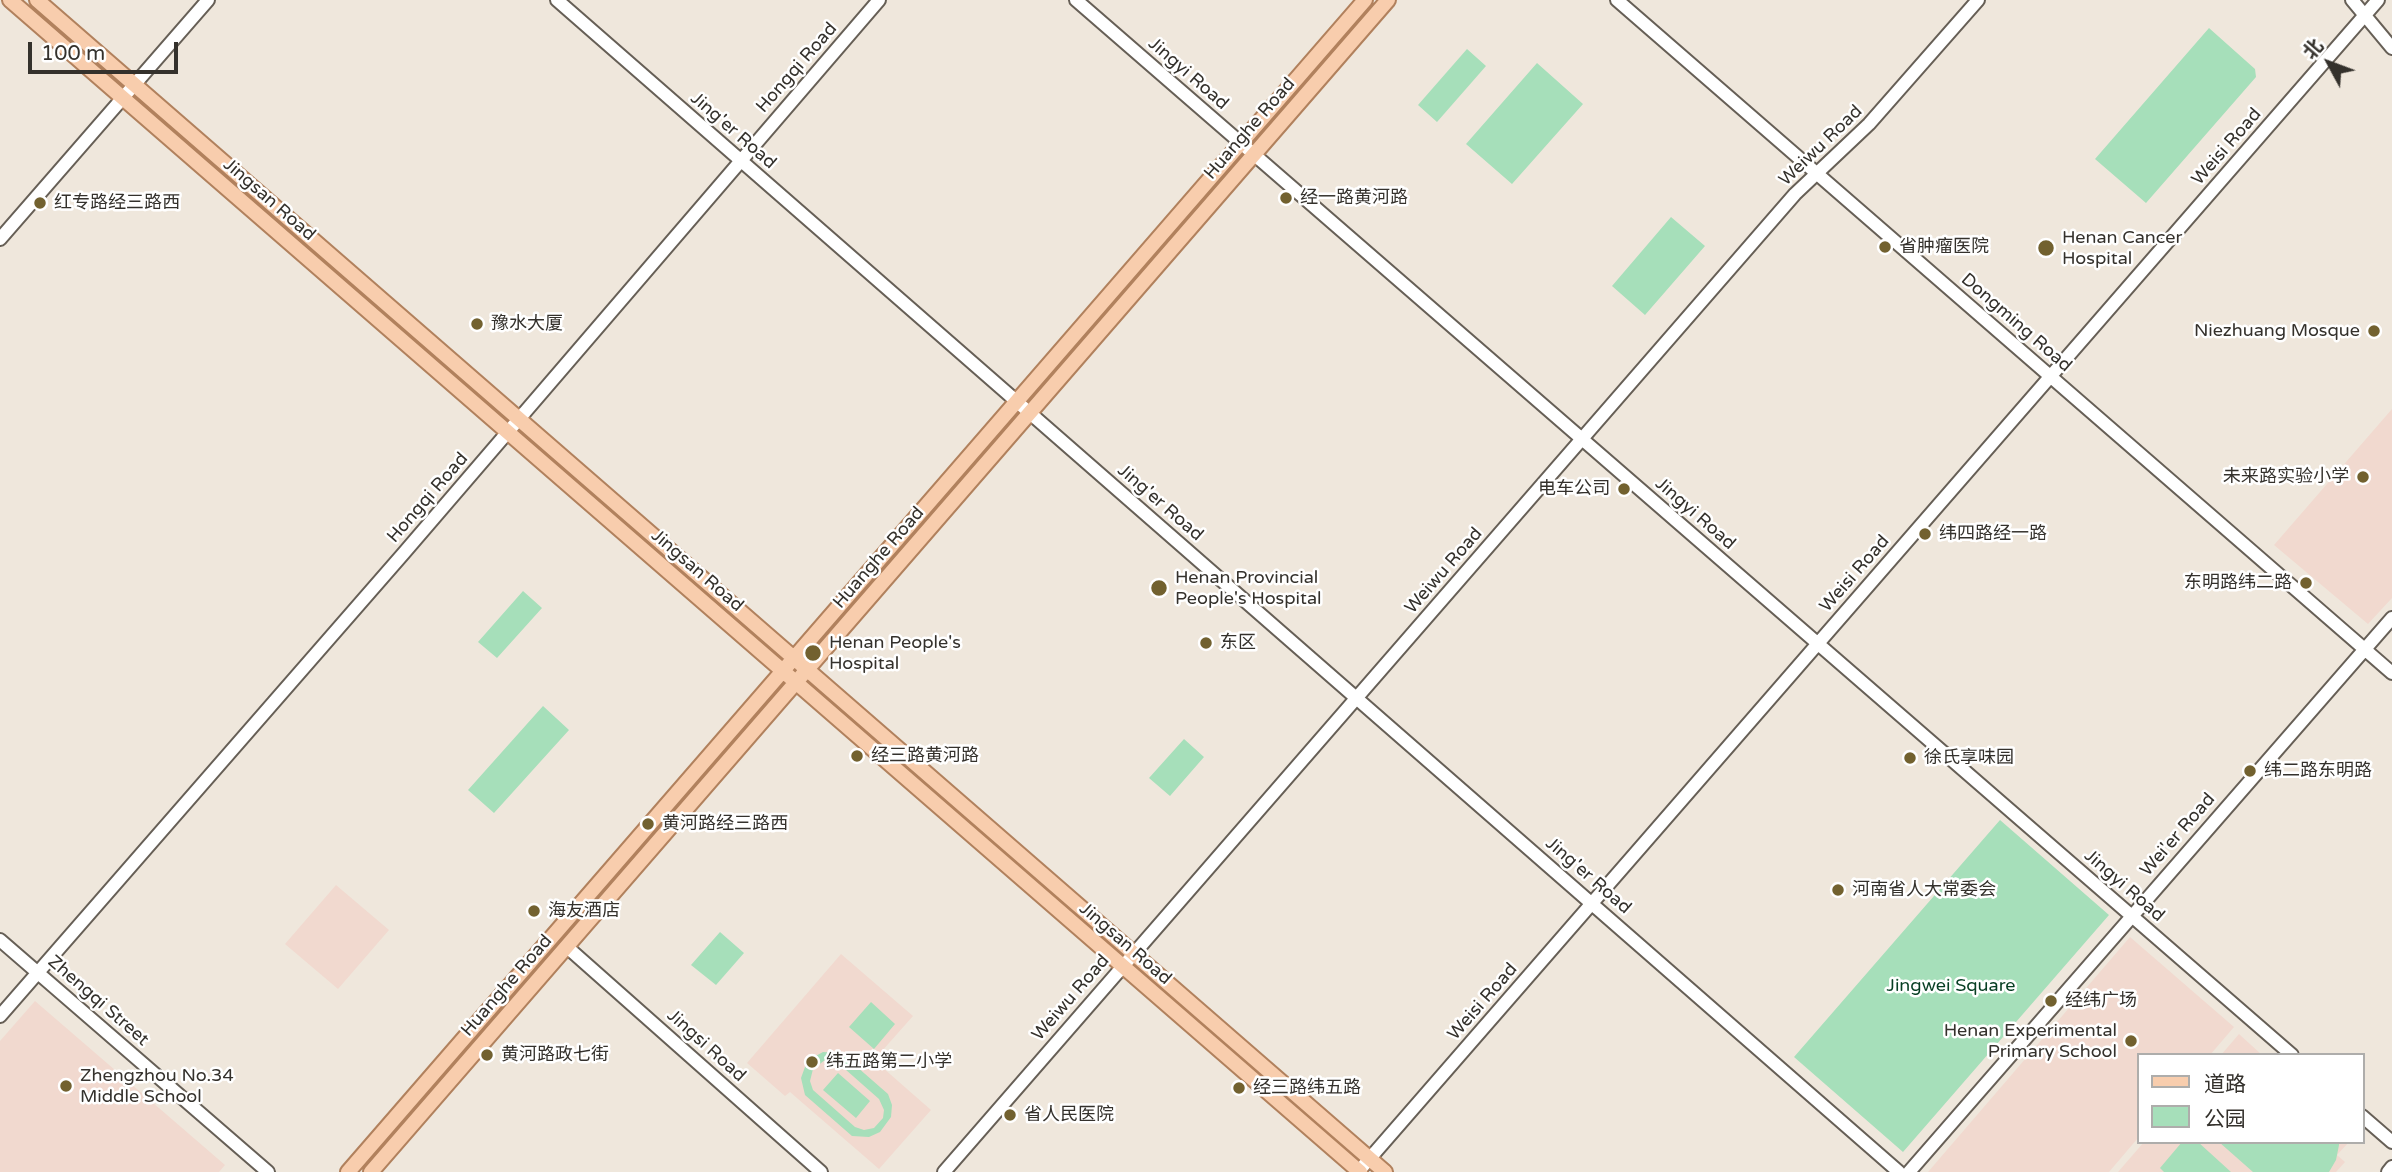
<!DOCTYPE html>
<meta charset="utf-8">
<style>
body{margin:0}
#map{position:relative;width:2392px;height:1172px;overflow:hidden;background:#efe7dc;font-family:"Varela Round","Noto Sans SC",sans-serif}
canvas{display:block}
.legend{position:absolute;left:2137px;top:1053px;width:228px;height:91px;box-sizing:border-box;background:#fff;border:2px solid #aeadab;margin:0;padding:9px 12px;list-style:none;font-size:21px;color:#34312c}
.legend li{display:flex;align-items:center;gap:14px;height:35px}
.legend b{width:35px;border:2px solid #aeadab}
.north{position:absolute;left:2294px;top:28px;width:70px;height:70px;-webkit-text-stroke:5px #fff;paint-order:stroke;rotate:311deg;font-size:19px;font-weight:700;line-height:28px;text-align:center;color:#34312c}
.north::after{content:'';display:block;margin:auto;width:24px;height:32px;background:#34312c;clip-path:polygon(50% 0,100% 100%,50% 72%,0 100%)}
.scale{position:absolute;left:28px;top:42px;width:150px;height:32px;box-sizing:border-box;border:4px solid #34312c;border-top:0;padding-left:9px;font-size:21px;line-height:24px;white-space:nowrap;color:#34312c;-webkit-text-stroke:5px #fff;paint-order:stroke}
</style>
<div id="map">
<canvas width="2392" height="1172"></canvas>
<ul class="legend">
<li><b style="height:9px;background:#f8cdad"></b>道路</li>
<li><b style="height:19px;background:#a6dfba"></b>公园</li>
</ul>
<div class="north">北</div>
<div class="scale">100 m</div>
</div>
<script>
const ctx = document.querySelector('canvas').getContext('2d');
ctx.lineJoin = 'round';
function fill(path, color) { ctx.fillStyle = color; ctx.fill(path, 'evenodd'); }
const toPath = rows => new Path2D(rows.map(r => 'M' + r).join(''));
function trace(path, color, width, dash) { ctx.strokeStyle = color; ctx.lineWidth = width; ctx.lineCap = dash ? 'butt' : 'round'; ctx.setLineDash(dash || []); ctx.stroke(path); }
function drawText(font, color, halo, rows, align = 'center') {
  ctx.font = font + ' "Varela Round","Noto Sans SC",sans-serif'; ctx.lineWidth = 5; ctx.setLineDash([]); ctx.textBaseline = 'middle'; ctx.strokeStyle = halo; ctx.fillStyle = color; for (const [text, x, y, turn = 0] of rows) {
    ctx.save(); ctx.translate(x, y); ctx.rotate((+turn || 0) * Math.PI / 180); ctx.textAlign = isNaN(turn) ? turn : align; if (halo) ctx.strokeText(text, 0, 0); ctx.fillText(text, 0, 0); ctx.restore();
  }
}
const education = toPath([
 [2392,409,2392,598,2368,624,2274,545],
 [336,885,389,930,338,989,285,944],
 [2130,937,2234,1027,2210,1055,2138,1055,2138,1138,2109,1172,1928,1172],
 [841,954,913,1016,874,1060,931,1110,879,1169,790,1092,785,1096,747,1063],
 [35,1001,225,1165,219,1172,0,1172,0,1041],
 [2239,1034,2262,1055,2221,1055],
 [2144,1142,2349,1142,2337,1155,2345,1162,2336,1172,2118,1172]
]);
const green = toPath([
 [2209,28,2255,69,2256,77,2146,203,2095,159],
 [1467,49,1486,66,1437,122,1418,105],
 [1537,63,1583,104,1512,184,1466,144],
 [1671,217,1705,246,1645,315,1612,286],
 [523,591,542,608,497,658,478,642],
 [543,706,569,730,494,813,468,790],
 [1184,739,1204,757,1170,796,1149,778],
 [2000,820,2109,915,1903,1152,1794,1057],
 [720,932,744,953,716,985,691,965],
 [871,1002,895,1024,874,1049,849,1027],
 [823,1052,841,1053,888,1094,892,1105,891,1117,880,1132,869,1137,852,1136,805,1095,801,1078,805,1067,812,1058],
 [825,1060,837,1062,879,1099,884,1110,883,1118,874,1128,864,1130,855,1127,813,1090,810,1081,813,1069],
 [838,1073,870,1101,856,1118,823,1090],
 [2182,1142,2198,1142,2231,1172,2164,1172,2160,1168],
 [2219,1142,2339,1142,2339,1145,2336,1160,2329,1172,2253,1172]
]);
const minor = toPath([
 [557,0,1899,1172],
 [1076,0,2292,1055],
 [1617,0,2392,673],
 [2352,0,2392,48],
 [0,239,208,0],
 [0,940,268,1172],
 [567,947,821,1172],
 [0,1016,403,554,879,0],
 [2362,1116,2392,1142],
 [944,1172,1795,194,1869,124,1978,0],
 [1358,1172,2378,0],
 [1909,1172,2392,618],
 [2388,1172,2392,1167]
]);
const major = toPath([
 [10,0,1360,1172],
 [37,0,1385,1172],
 [348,1172,1365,0],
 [371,1172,1388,0]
]);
const markers = [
 [1286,198,7,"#72612f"],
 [40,203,7,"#72612f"],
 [1885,247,7,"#72612f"],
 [2046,248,9,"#72612f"],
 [477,324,7,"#72612f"],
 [2374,331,7,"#72612f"],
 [2363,477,7,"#72612f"],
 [1624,489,7,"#72612f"],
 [1925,534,7,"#72612f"],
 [2306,583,7,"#72612f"],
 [1159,588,9,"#72612f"],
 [1206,643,7,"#72612f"],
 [813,653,9,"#72612f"],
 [857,756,7,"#72612f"],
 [1910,758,7,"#72612f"],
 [2250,771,7,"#72612f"],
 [648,824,7,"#72612f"],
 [1838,890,7,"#72612f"],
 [534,911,7,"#72612f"],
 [2051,1001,7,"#72612f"],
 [2131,1041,7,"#72612f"],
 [487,1055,7,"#72612f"],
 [812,1062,7,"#72612f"],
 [66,1086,7,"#72612f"],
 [1239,1088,7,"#72612f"],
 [1010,1115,7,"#72612f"]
];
const streetNames = [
 ["Hongqi Road",797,68,-49],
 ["Jingyi Road",1188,74,41],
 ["Huanghe Road",1250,129,-49],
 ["Jing'er Road",733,131,41],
 ["Weiwu Road",1821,146,-44],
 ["Weisi Road",2227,147,-49],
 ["Jingsan Road",269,200,41],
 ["Dongming Road",2016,323,41],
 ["Hongqi Road",428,498,-49],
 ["Jing'er Road",1160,503,41],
 ["Jingyi Road",1695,514,41],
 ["Huanghe Road",879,558,-49],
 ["Jingsan Road",697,571,41],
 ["Weiwu Road",1444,571,-49],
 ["Weisi Road",1855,574,-49],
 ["Wei'er Road",2178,835,-49],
 ["Jing'er Road",1588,876,41],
 ["Jingyi Road",2124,886,41],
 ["Jingsan Road",1125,944,41],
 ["Huanghe Road",507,986,-49],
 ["Weiwu Road",1071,998,-49],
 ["Zhengqi Street",98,1001,41],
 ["Weisi Road",1483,1002,-49],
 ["Jingsi Road",706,1046,42]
];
const poiNames = [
 ["经一路黄河路",1300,198],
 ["红专路经三路西",54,203],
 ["Henan Cancer",2062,238],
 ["Hospital",2062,259],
 ["省肿瘤医院",1899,247],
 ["豫水大厦",491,324],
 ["Niezhuang Mosque",2360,331,"right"],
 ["未来路实验小学",2349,477,"right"],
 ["电车公司",1610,489,"right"],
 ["纬四路经一路",1939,534],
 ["Henan Provincial",1175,578],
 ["People's Hospital",1175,599],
 ["东明路纬二路",2292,583,"right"],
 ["Henan People's",829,643],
 ["Hospital",829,664],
 ["东区",1220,643],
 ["经三路黄河路",871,756],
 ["徐氏享味园",1924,758],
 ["纬二路东明路",2264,771],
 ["黄河路经三路西",662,824],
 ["河南省人大常委会",1852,890],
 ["海友酒店",548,911],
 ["经纬广场",2065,1001],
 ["Henan Experimental",2117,1031,"right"],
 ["Primary School",2117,1052,"right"],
 ["黄河路政七街",501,1055],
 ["纬五路第二小学",826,1062],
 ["Zhengzhou No.34",80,1076],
 ["Middle School",80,1097],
 ["经三路纬五路",1253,1088],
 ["省人民医院",1024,1115]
];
const parkNames = [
 ["Jingwei Square",1951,986]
];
fill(education, '#f1d9cf');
fill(green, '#a6dfba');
trace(minor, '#665f56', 16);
trace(major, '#b1815d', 18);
trace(minor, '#fff', 12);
trace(major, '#f8cdad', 14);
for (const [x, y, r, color] of markers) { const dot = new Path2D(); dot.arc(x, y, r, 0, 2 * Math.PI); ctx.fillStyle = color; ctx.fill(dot); trace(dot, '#fff', 2.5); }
drawText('18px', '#34312c', '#fff', streetNames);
drawText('18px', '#34312c', '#fff', poiNames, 'left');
drawText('18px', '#063e22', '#fff', parkNames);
</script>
